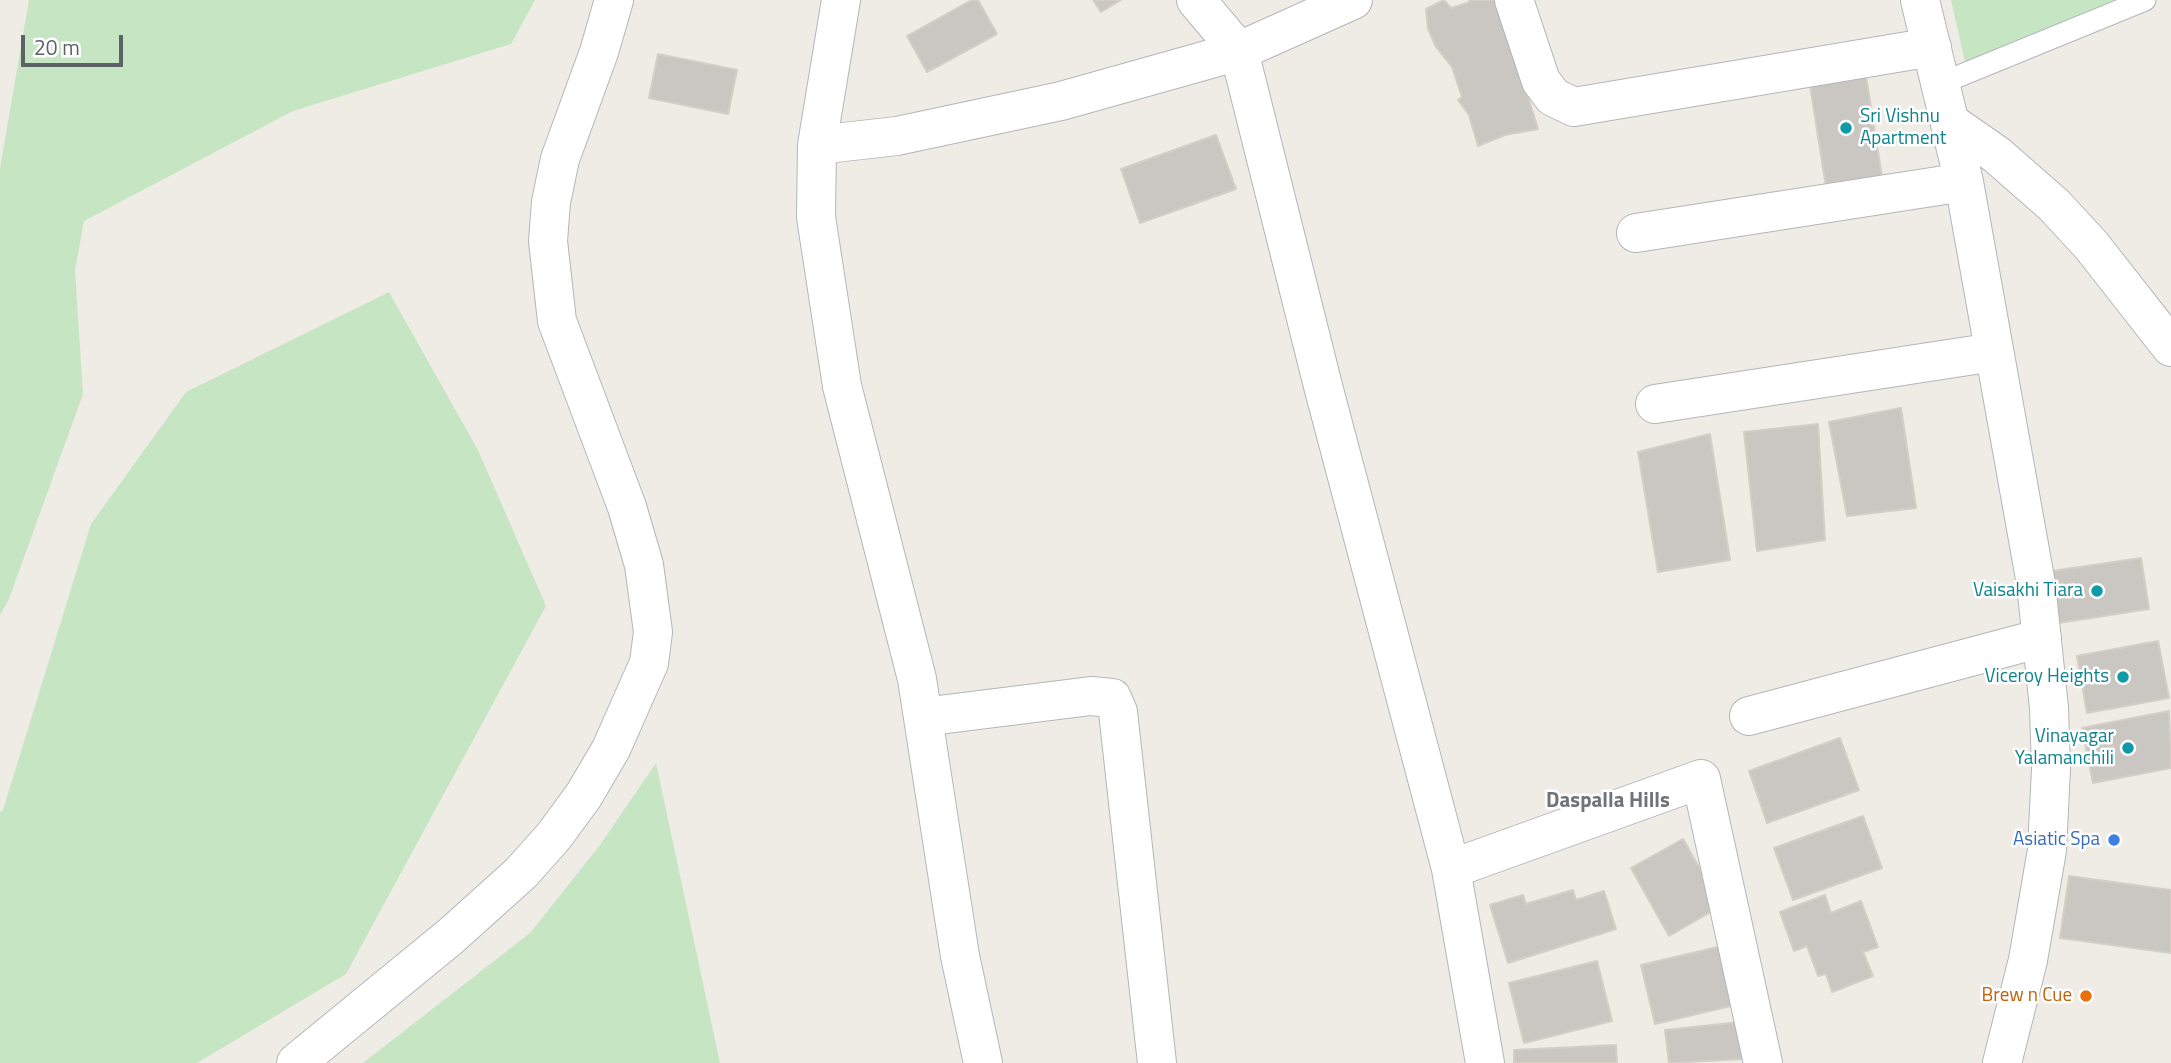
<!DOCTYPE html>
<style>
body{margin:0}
#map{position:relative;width:2171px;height:1063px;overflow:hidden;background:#efece6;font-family:"Titillium Web",sans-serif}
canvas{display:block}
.scale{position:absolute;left:21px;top:35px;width:102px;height:32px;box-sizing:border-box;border:4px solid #5d6266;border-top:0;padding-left:9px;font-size:21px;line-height:24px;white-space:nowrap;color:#5d6266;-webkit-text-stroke:5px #fff;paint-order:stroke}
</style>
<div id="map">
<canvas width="2171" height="1063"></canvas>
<div class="scale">20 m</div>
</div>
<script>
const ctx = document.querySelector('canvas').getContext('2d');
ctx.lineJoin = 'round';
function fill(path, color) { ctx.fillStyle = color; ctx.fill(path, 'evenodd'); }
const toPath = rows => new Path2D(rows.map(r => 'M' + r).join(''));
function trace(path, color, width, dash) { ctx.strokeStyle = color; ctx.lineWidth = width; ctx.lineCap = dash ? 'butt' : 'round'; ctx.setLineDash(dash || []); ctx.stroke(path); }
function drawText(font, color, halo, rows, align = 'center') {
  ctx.font = font + ' "Titillium Web",sans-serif'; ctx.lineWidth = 5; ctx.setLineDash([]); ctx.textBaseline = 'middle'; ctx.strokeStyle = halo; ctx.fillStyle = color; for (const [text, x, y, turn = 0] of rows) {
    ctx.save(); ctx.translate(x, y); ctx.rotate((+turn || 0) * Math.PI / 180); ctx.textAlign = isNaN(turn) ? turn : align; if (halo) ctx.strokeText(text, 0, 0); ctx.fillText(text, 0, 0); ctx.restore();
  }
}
const green = toPath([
 [29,0,535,0,511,44,293,111,84,221,75,270,83,394,9,599,0,615,0,168],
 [1951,0,2128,0,1965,62],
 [389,292,478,450,546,606,346,974,197,1063,0,1063,0,812,3,810,91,524,186,392],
 [656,763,720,1063,363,1063,530,933,600,845]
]);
const building = toPath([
 [972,0,978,0,997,34,927,72,907,36,972,0],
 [1093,0,1121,0,1101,12,1093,0],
 [1444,0,1451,8,1470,2,1469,0,1498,0,1538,129,1505,135,1478,146,1469,115,1458,100,1462,97,1452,67,1436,47,1428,29,1426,9,1444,0],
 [658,54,737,70,728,114,649,98,658,54],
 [1865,70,1882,177,1826,187,1809,79,1865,70],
 [1216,135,1236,189,1140,223,1121,169,1216,135],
 [1901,408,1916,508,1847,516,1829,422,1901,408],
 [1818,424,1825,540,1757,551,1744,432,1818,424],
 [1710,434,1730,560,1658,572,1638,452,1710,434],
 [2141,558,2149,609,2052,624,2045,572,2141,558],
 [2158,641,2169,698,2087,713,2077,656,2158,641],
 [2169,711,2171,768,2093,783,2082,728,2169,711],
 [1840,738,1859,790,1767,823,1749,771,1840,738],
 [1863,816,1882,868,1793,900,1774,848,1863,816],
 [1683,839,1721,906,1669,936,1631,868,1683,839],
 [2069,876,2171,890,2171,953,2060,938,2069,876],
 [1573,890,1576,900,1604,891,1616,929,1508,963,1490,905,1523,895,1526,904,1573,890],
 [1825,895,1831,913,1861,901,1878,947,1863,952,1873,976,1832,992,1826,974,1818,976,1807,946,1794,951,1780,912,1825,895],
 [1722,946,1735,1005,1655,1024,1641,965,1722,946],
 [1597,961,1612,1021,1524,1043,1509,983,1597,961],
 [1740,1022,1744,1059,1669,1063,1665,1030,1740,1022],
 [1616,1045,1617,1063,1514,1063,1514,1050,1616,1045]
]);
const service = toPath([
 [1942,83,2145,0]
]);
const minor = toPath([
 [841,0,817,145,897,136,1061,101,1239,51,1353,0],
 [1196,0,1239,51,1323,386,1451,869,1485,1063],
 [1514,0,1541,81,1553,97,1574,107,1932,47],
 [1920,0,1964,182,2036,584,2049,708,2051,769,2047,850,2028,960,2002,1063],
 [1951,123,1997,155,2054,205,2091,245,2171,347],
 [817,145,816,217,842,386,917,679,960,956,983,1063],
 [1636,233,1964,182],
 [1655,404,1994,352],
 [1749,716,2042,638],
 [923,717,1091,696,1112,698,1118,712,1157,1063],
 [1451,869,1701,779,1763,1063],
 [296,1063,451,936,521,873,554,836,584,795,611,749,649,663,653,632,644,565,627,507,557,321,548,241,551,202,560,159,599,52,614,0]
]);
const markers = [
 [1846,128,7,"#0f9aa8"],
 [2097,591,7,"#0f9aa8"],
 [2123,677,7,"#0f9aa8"],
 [2128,748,7,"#0f9aa8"],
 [2114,840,7,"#3f7fe0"],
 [2086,996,7,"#e8710a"]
];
const cultureNames = [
 ["Sri Vishnu",1860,117,"left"],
 ["Apartment",1860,139,"left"],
 ["Vaisakhi Tiara",2083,591],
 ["Viceroy Heights",2109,677],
 ["Vinayagar",2114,737],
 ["Yalamanchili",2114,759]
];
const shopNames = [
 ["Asiatic Spa",2100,840]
];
const foodNames = [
 ["Brew n Cue",2072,996]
];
const neighbourhoodNames = [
 ["Daspalla Hills",1608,802]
];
fill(green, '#c6e6c3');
fill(building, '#cac7c3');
trace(building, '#d4cec4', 2);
trace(service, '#b3b6ba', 23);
trace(minor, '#b3b6ba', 40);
trace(service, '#fff', 21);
trace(minor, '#fff', 38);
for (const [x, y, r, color] of markers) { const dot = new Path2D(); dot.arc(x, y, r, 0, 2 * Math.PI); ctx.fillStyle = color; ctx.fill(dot); trace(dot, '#fff', 2.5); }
drawText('19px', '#0d838f', '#fff', cultureNames, 'right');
drawText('19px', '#366cbe', '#fff', shopNames, 'right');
drawText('19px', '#c56008', '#fff', foodNames, 'right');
drawText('bold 21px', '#6e7478', '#fff', neighbourhoodNames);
</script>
